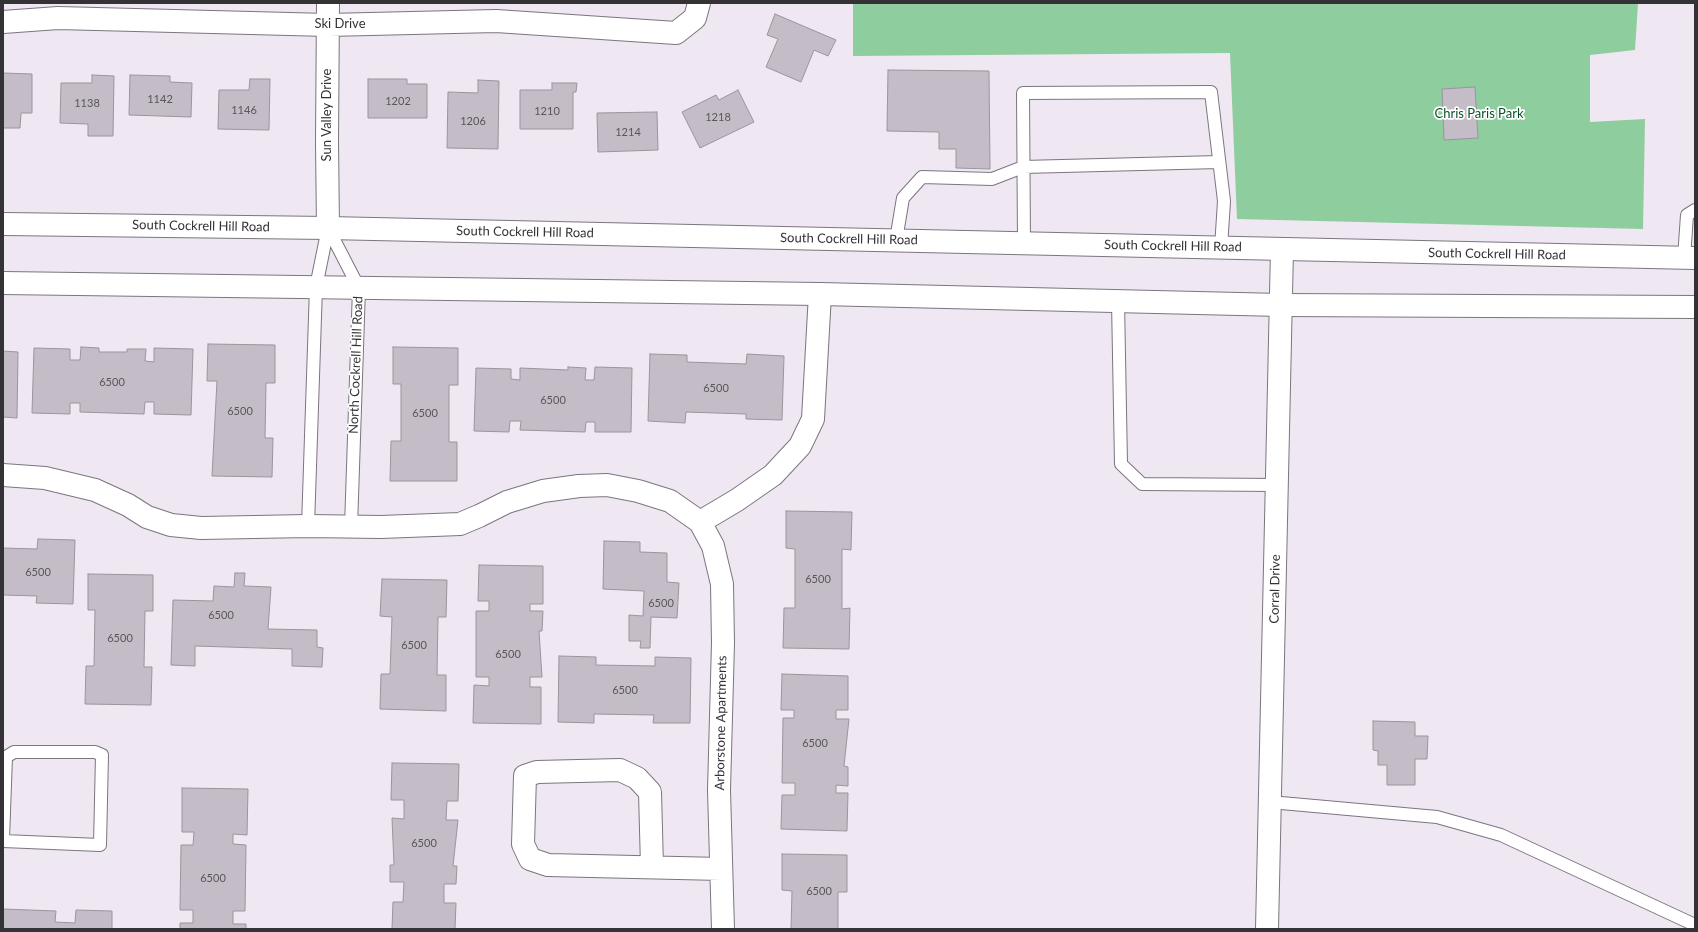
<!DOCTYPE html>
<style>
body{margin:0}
#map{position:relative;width:1698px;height:932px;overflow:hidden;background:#efe7f1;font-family:Lato,sans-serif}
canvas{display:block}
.frame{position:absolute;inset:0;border:4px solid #353236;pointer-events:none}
</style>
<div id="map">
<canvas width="1698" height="932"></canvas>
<div class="frame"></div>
</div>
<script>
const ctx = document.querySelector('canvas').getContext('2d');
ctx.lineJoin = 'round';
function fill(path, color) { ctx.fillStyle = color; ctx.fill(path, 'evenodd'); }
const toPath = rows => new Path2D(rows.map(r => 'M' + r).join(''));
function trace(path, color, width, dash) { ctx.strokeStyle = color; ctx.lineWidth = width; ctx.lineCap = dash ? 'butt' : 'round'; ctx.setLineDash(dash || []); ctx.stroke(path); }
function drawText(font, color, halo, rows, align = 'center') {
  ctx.font = font + ' Lato,sans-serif'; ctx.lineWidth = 3.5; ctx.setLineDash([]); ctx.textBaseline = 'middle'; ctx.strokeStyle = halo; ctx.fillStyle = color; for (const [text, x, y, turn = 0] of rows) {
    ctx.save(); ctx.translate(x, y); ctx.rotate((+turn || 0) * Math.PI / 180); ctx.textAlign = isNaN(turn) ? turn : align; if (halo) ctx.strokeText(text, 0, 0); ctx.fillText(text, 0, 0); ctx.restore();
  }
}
const green = toPath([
 [853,3,1638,3,1635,50,1590,55,1590,122,1645,119,1643,229,1237,219,1230,53,853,56]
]);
const building = toPath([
 [775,14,836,40,828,56,814,50,801,82,766,67,778,39,767,35,775,14],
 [888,70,989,71,990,169,956,168,956,149,939,149,939,132,887,131,888,70],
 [3,73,32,74,32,113,21,113,20,128,3,128,3,73],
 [92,75,114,76,113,136,88,136,88,124,60,123,61,83,92,83,92,75],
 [130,75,170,76,170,82,192,83,191,117,129,115,130,75],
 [250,79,270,79,269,130,218,129,219,90,249,90,250,79],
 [368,79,407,79,407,84,427,84,427,118,368,118,368,79],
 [478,80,499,81,498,149,447,148,448,92,478,93,478,80],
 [552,83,577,83,576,92,573,92,573,129,520,129,520,90,552,90,552,83],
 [1475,87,1478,138,1444,140,1442,89,1475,87],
 [738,90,754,122,700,148,682,112,716,95,719,100,738,90],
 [657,112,658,150,598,152,597,113,657,112],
 [208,344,275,345,275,383,266,383,265,438,273,438,272,477,212,476,217,381,207,381,208,344],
 [81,347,99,348,99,352,127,352,127,349,146,349,145,361,154,362,154,348,193,349,191,415,154,414,154,402,145,402,144,414,80,412,80,403,70,403,70,414,32,413,34,348,70,349,70,360,80,360,81,347],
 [393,347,458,348,458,385,449,385,449,442,457,442,457,481,390,481,391,441,401,441,401,384,393,384,393,347],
 [3,351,18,352,17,418,3,417,3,351],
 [650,354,687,355,687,362,746,364,747,354,784,356,782,420,746,419,746,414,686,412,685,423,648,421,650,354],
 [568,367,586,368,585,380,594,380,595,367,632,368,631,432,595,432,595,422,586,422,585,432,520,430,521,421,510,421,509,432,474,431,476,368,511,369,511,379,520,380,520,368,568,370,568,367],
 [786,511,852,512,851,550,842,549,842,609,850,608,849,649,783,648,784,608,795,608,795,549,786,548,786,511],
 [38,539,75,540,73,604,36,603,37,596,3,595,3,548,37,549,38,539],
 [604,541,640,542,640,552,667,553,667,582,679,583,677,618,651,617,650,648,640,648,641,641,629,641,629,615,643,616,644,591,603,589,604,541],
 [479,565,543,566,543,604,530,604,530,611,543,611,542,631,539,631,542,677,530,677,530,687,541,687,541,724,473,723,474,685,489,686,489,677,476,677,476,611,489,611,489,601,478,601,479,565],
 [235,573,245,573,244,586,271,587,268,629,317,630,317,647,323,648,322,667,292,666,292,649,195,646,195,666,171,665,173,600,213,601,214,586,234,587,235,573],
 [88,574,153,575,153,611,145,611,144,667,152,667,151,705,85,704,86,666,94,666,95,610,88,610,88,574],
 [382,579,447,580,446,617,438,617,437,675,446,675,446,711,380,709,381,674,390,674,392,617,380,616,382,579],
 [559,656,596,657,596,665,655,666,655,657,691,658,690,723,653,723,654,715,594,714,594,723,558,722,559,656],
 [782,674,848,676,848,710,836,710,836,719,849,719,844,766,848,767,848,786,836,785,836,793,848,793,847,831,781,829,782,795,795,795,795,783,782,783,783,718,794,718,794,710,781,710,782,674],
 [1373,721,1415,722,1415,736,1428,736,1427,759,1415,759,1415,785,1387,785,1387,765,1378,765,1378,751,1373,750,1373,721],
 [392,763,459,764,458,801,447,801,446,820,458,820,453,866,457,866,456,884,444,884,444,903,456,903,455,929,392,929,393,902,403,902,404,882,390,882,390,865,394,865,392,818,404,819,404,800,391,800,392,763],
 [182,788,248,789,247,835,233,834,233,844,246,845,245,911,233,911,233,924,246,924,246,929,180,929,180,923,193,923,193,910,180,910,181,845,193,845,194,832,182,832,182,788],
 [782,854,847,855,847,892,838,892,838,929,791,929,792,891,782,890,782,854],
 [3,909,56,911,55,922,75,923,76,910,112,911,112,929,3,929,3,909]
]);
const lane = toPath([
 [328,228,359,288,351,527],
 [896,240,903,198,922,177,992,179,1023,167,1219,162],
 [1024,243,1023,93,1211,92,1224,201,1221,248],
 [1684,258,1687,215,1695,210],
 [1118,301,1121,464,1142,484,1277,485],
 [308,526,316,287,328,228],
 [1270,802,1437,817,1501,835,1695,925],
 [3,839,6,757,14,752,95,752,102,755,100,845,3,841]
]);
const street = toPath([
 [328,3,327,142,328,228],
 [3,22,58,18,328,25,496,21,676,33,695,18,699,3],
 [3,475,45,478,95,490,128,505,147,517,171,525,201,528,308,526,381,527,460,524,479,516,507,502,543,491,579,486,607,485,638,491,670,501,700,522,713,546,722,584,723,643,719,790,723,929],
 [700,522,737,500,773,475,800,446,813,419,820,294],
 [652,867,650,792,637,778,620,770,537,772,525,776,523,844,530,859,548,865,721,869],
 [1267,929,1282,249]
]);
const secondary = toPath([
 [3,224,328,228,1695,258],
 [3,283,820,294,1281,305,1695,307]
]);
const numberNames = [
 ["1142",160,99],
 ["1202",398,101],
 ["1138",87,103],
 ["1146",244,110],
 ["1210",547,111],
 ["1218",718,117],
 ["1206",473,121],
 ["1214",628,132],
 ["6500",112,382],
 ["6500",716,388],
 ["6500",553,400],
 ["6500",240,411],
 ["6500",425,413],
 ["6500",38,572],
 ["6500",818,579],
 ["6500",661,603],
 ["6500",221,615],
 ["6500",120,638],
 ["6500",414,645],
 ["6500",508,654],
 ["6500",625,690],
 ["6500",815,743],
 ["6500",424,843],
 ["6500",213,878],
 ["6500",819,891]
];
const streetNames = [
 ["Ski Drive",340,24],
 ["Sun Valley Drive",327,115,-90],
 ["South Cockrell Hill Road",201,226,1],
 ["South Cockrell Hill Road",525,232,1],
 ["South Cockrell Hill Road",849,239,1],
 ["South Cockrell Hill Road",1173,246,1],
 ["South Cockrell Hill Road",1497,254,1],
 ["North Cockrell Hill Road",356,365,-88],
 ["Corral Drive",1275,589,-89],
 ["Arborstone Apartments",721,723,-89]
];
const parkNames = [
 ["Chris Paris Park",1479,114]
];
fill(green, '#8ecd9e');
fill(building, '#c4bdc7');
trace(building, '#9b949d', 1);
trace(lane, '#7c757e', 14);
trace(street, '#7c757e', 24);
trace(secondary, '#7c757e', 24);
trace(lane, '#fff', 12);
trace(street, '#fff', 22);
trace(secondary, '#fff', 22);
drawText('11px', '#59555a', null, numberNames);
drawText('13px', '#353236', '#fff', streetNames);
drawText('13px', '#0b5128', '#fff', parkNames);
</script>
